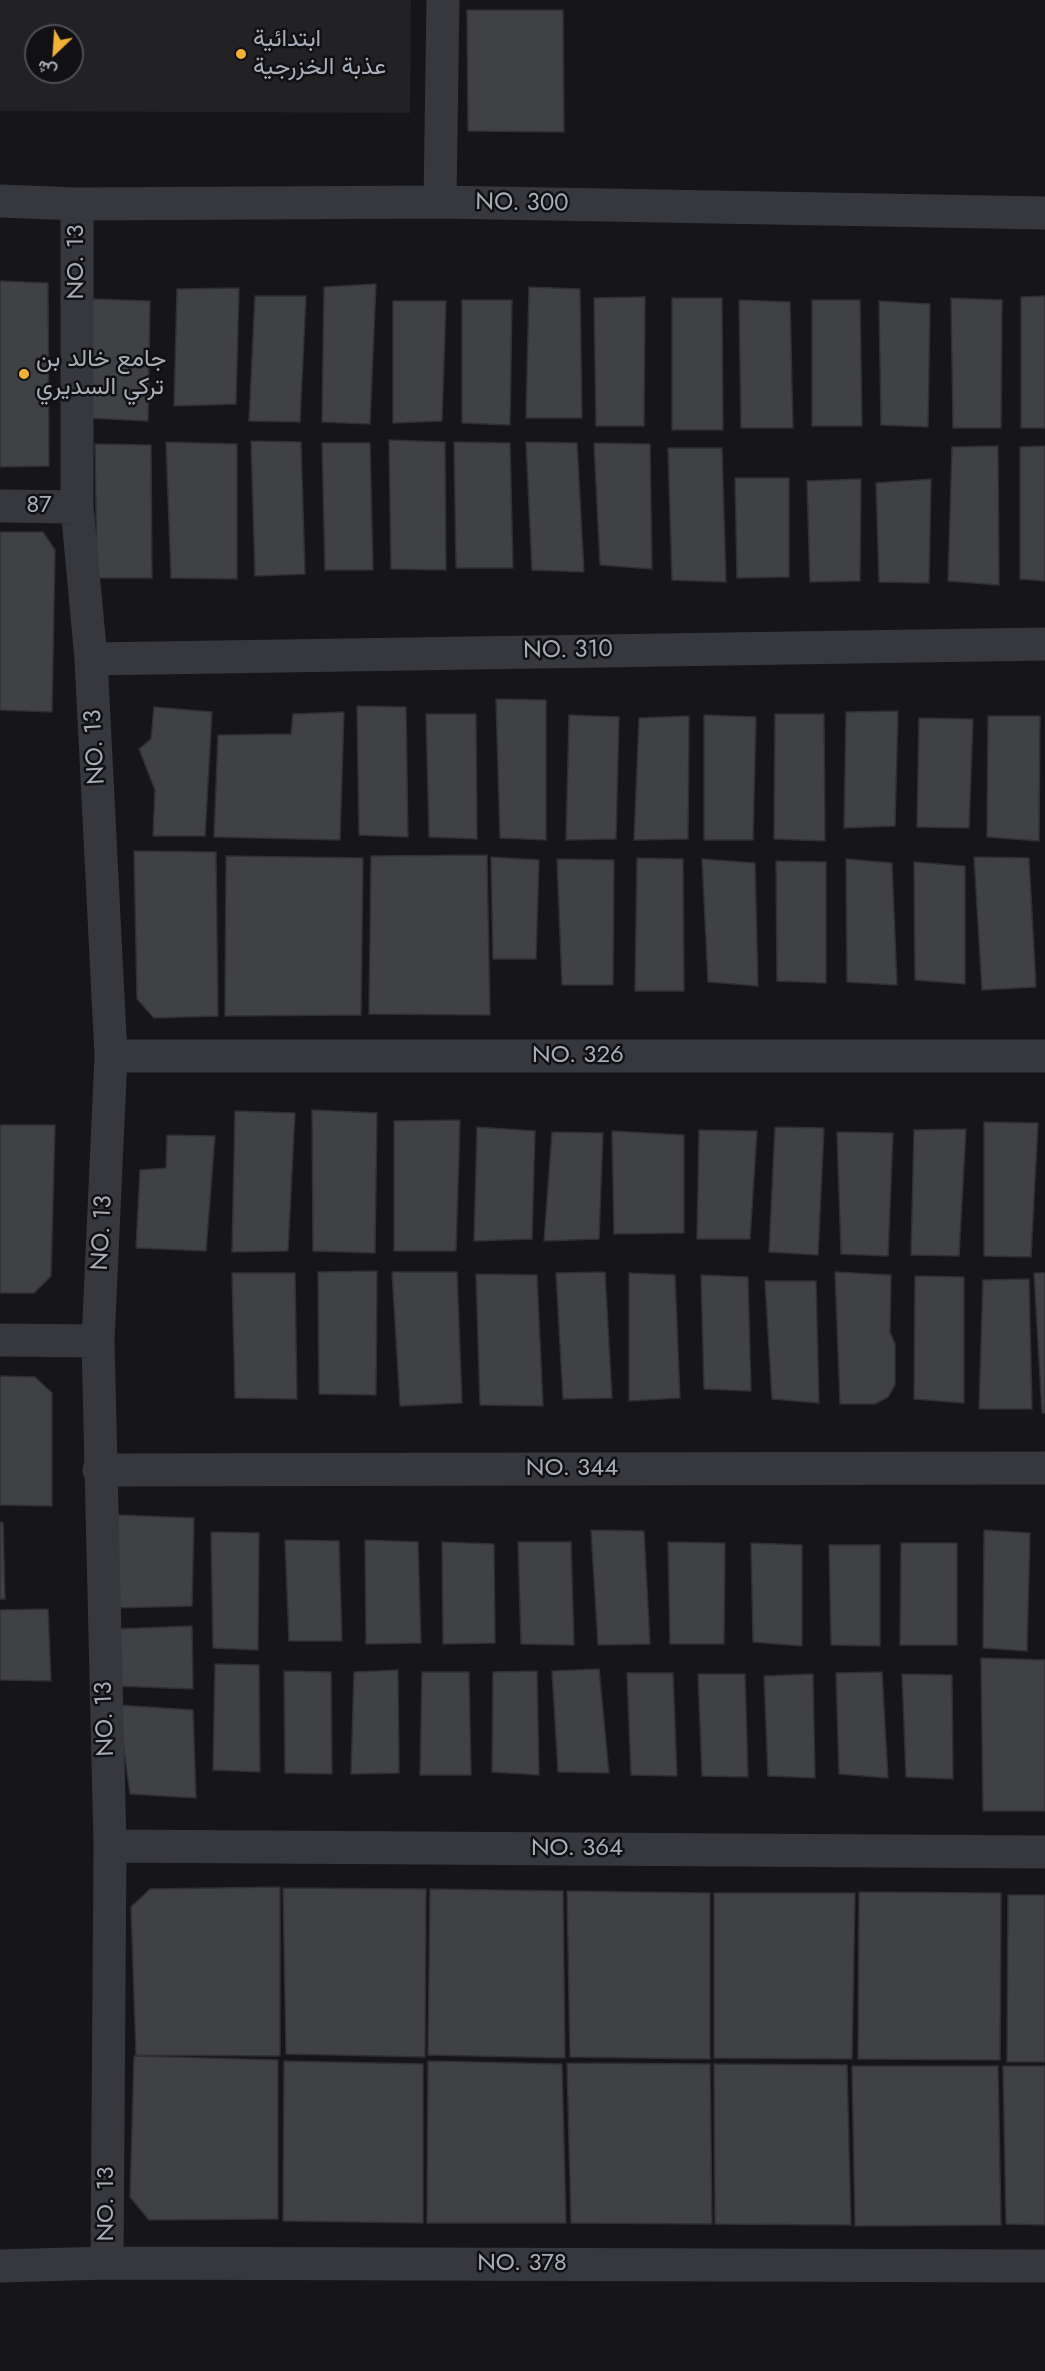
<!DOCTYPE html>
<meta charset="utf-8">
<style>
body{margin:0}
#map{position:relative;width:1045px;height:2371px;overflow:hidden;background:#161618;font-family:Jost,Vazirmatn,sans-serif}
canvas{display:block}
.north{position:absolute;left:24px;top:24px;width:60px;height:60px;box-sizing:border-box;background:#111113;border:2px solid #4d4f55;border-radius:50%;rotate:205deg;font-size:16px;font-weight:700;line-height:24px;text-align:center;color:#a8adb8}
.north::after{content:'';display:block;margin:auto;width:21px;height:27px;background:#f2b134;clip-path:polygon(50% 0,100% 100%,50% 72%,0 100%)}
</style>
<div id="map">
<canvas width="1045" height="2371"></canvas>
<div class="north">ش</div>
</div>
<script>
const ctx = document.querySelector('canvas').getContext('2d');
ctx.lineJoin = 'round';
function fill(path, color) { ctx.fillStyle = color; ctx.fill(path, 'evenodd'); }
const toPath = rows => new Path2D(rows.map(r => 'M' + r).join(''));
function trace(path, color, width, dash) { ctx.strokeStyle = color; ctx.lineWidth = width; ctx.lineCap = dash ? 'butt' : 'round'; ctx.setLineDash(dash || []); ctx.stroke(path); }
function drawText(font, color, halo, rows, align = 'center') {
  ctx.font = font + ' Jost,Vazirmatn,sans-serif'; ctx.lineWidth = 5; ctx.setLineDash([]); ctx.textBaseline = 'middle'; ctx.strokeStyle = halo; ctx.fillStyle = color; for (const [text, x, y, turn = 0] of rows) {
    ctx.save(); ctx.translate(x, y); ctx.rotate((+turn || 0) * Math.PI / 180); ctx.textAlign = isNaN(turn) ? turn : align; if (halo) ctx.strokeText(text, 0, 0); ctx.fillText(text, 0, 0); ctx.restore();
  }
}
const built = toPath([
 [0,0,411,0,410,113,0,111],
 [36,36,72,36,72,72,36,72]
]);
const building = toPath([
 [467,10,563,10,564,132,468,131,467,10],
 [0,281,48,283,49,466,0,467,0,281],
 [376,284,370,424,322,422,324,287,376,284],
 [529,287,580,289,582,418,526,418,529,287],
 [239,288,236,404,174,406,177,289,239,288],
 [255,296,306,296,300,422,249,421,255,296],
 [1045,296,1045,428,1021,428,1021,297,1045,296],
 [645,297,644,426,596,426,594,298,645,297],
 [672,298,722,298,723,430,672,430,672,298],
 [951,298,1002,300,1001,428,953,428,951,298],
 [92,299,150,301,148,421,88,418,92,299],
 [462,300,512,300,510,425,462,423,462,300],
 [739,300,790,302,793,428,741,428,739,300],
 [812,300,860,300,862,426,812,426,812,300],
 [393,301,446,301,442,421,393,423,393,301],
 [879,301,930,304,928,427,881,425,879,301],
 [389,440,445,442,446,570,391,569,389,440],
 [251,441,301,442,305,574,255,576,251,441],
 [166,442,237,444,237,579,171,578,166,442],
 [454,442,510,443,513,568,456,568,454,442],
 [526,442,577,443,584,572,532,570,526,442],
 [322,443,370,443,373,570,325,570,322,443],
 [594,443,650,444,652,569,600,565,594,443],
 [95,444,151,445,152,578,97,578,95,444],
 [998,446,999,585,948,581,952,447,998,446],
 [1045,446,1045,581,1020,579,1020,447,1045,446],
 [668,448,722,448,726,582,672,580,668,448],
 [735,478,789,478,789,577,737,578,735,478],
 [861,479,860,581,810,582,807,481,861,479],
 [931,479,929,583,879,582,876,483,931,479],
 [0,532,43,532,55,550,52,712,0,710,0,532],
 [496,699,546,700,546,840,500,838,496,699],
 [357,706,406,707,408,837,359,835,357,706],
 [154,707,212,712,205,836,153,836,155,790,139,749,151,739,154,707],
 [898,711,895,826,844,828,846,712,898,711],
 [344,712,340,840,214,837,218,735,291,734,293,714,344,712],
 [426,714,476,714,477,839,429,837,426,714],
 [775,714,824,714,825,841,774,839,775,714],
 [569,715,619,717,616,839,566,840,569,715],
 [704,715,756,717,753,840,704,840,704,715],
 [689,716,688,839,634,840,639,718,689,716],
 [988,716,1040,716,1039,841,987,837,988,716],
 [919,718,973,719,969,828,917,827,919,718],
 [134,851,216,852,218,1016,154,1018,137,999,134,851],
 [487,855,490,1015,369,1014,371,856,487,855],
 [226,856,363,858,361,1015,225,1016,226,856],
 [491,857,539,860,536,959,493,959,491,857],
 [974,857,1029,858,1036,987,982,990,974,857],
 [637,858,683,859,684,991,635,991,637,858],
 [557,859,614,860,613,985,562,985,557,859],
 [702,859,755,863,758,986,708,982,702,859],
 [846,859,892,863,897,985,847,982,846,859],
 [776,861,826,862,826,983,777,981,776,861],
 [914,862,965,866,965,984,915,980,914,862],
 [312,1110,377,1113,375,1253,313,1251,312,1110],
 [235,1111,295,1113,288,1251,232,1252,235,1111],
 [460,1120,456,1251,394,1251,394,1121,460,1120],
 [984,1122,1038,1123,1031,1257,984,1256,984,1122],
 [0,1125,55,1125,51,1276,34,1293,0,1293,0,1125],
 [477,1127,535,1131,532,1239,474,1241,477,1127],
 [775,1127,824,1128,818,1255,769,1252,775,1127],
 [966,1129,959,1256,911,1255,914,1130,966,1129],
 [699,1130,757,1131,750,1239,697,1239,699,1130],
 [612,1131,684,1135,684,1233,614,1234,612,1131],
 [552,1132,603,1133,599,1239,544,1241,552,1132],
 [837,1132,893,1133,888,1256,841,1254,837,1132],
 [167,1135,215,1136,206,1251,136,1248,140,1170,166,1168,167,1135],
 [377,1271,376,1395,319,1394,318,1272,377,1271],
 [392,1272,457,1272,462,1403,400,1406,392,1272],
 [605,1272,612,1398,563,1399,556,1273,605,1272],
 [835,1272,891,1275,890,1332,895,1344,895,1385,888,1397,875,1404,840,1404,835,1272],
 [232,1273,295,1273,297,1399,235,1398,232,1273],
 [629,1273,675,1275,680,1398,629,1401,629,1273],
 [1034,1273,1045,1273,1045,1413,1042,1413,1034,1273],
 [476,1274,537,1275,543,1406,480,1405,476,1274],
 [701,1275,748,1277,751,1391,704,1389,701,1275],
 [915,1276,964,1277,964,1403,914,1399,915,1276],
 [1029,1279,1032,1409,979,1409,983,1280,1029,1279],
 [765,1281,816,1281,819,1403,772,1399,765,1281],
 [0,1376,35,1377,52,1393,52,1506,0,1505,0,1376],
 [117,1515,194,1518,192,1606,116,1608,117,1515],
 [0,1522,3,1523,5,1599,0,1599,0,1522],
 [591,1530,644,1531,650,1644,598,1645,591,1530],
 [984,1530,1030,1533,1027,1651,983,1648,984,1530],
 [211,1532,259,1533,258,1650,213,1648,211,1532],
 [285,1540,339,1541,342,1641,289,1641,285,1540],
 [365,1540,418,1542,421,1643,366,1644,365,1540],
 [442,1542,494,1544,495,1643,443,1644,442,1542],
 [518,1542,571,1542,574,1645,521,1644,518,1542],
 [668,1542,725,1543,724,1644,670,1644,668,1542],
 [751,1543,802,1545,802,1646,753,1642,751,1543],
 [901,1543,957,1543,957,1645,900,1645,901,1543],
 [829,1545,880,1545,880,1646,831,1645,829,1545],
 [48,1609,51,1681,0,1680,0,1610,48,1609],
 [192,1626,193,1689,115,1686,114,1629,192,1626],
 [981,1658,1045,1660,1045,1811,983,1811,981,1658],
 [215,1664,259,1665,260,1772,213,1770,215,1664],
 [599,1669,609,1773,558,1772,552,1671,599,1669],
 [398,1670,399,1773,351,1774,354,1672,398,1670],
 [284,1671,331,1672,332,1774,285,1773,284,1671],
 [537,1671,539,1775,492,1772,493,1672,537,1671],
 [422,1672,469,1672,471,1775,420,1775,422,1672],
 [882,1672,888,1778,839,1774,836,1673,882,1672],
 [627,1673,673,1673,677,1776,631,1775,627,1673],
 [698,1674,745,1674,748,1777,702,1776,698,1674],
 [813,1674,815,1778,768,1776,764,1676,813,1674],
 [902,1674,952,1675,953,1779,906,1777,902,1674],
 [118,1705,193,1710,196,1798,130,1794,118,1705],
 [280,1887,280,2056,136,2055,131,1907,150,1889,280,1887],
 [283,1888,426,1889,425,2057,286,2054,283,1888],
 [430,1889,563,1891,565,2058,428,2055,430,1889],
 [567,1891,710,1893,710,2059,570,2057,567,1891],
 [859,1892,1001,1893,1000,2060,858,2059,859,1892],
 [714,1893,855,1893,852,2059,714,2058,714,1893],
 [1008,1895,1045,1895,1045,2062,1007,2062,1008,1895],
 [134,2056,278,2060,278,2219,149,2220,130,2197,134,2056],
 [284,2061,423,2064,423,2223,283,2221,284,2061],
 [428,2061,562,2064,566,2223,427,2223,428,2061],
 [567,2063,710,2064,712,2224,571,2223,567,2063],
 [714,2064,847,2065,851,2225,715,2224,714,2064],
 [852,2066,998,2066,1001,2225,855,2226,852,2066],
 [1003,2066,1045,2066,1045,2225,1006,2224,1003,2066]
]);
const minor = toPath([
 [0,201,77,204,440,202,1045,213],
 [440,202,443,0],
 [77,204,77,507,91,659,111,1056,98,1341,110,1846,107,2263],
 [0,506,77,507],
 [91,659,1045,644],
 [111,1056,1045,1056],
 [0,1340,98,1341],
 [99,1470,1045,1468],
 [110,1846,1045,1852],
 [0,2266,107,2263,1045,2266]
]);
const markers = [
 [241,54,6,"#f2b134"],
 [24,374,6,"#f2b134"]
];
const poiNames = [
 ["ابتدائية",253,40],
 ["عذبة الخزرجية",253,68],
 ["جامع خالد بن",36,360],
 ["تركي السديري",36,388]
];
const streetNames = [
 ["NO. 300",522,204,1],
 ["NO. 13",77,262,-90],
 ["87",39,506],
 ["NO. 310",568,651,-1],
 ["NO. 13",96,747,-93],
 ["NO. 326",578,1056],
 ["NO. 13",103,1233,-87],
 ["NO. 344",572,1469],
 ["NO. 13",106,1719,-92],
 ["NO. 364",577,1849],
 ["NO. 13",107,2204,-90],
 ["NO. 378",522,2264]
];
fill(built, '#222225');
fill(building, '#404145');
trace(building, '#303034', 1.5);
trace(minor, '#37383d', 33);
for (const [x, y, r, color] of markers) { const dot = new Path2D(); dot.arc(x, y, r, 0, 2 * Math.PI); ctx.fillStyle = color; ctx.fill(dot); trace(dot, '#111113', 2); }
drawText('24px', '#a8adb8', '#111113', poiNames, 'left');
drawText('24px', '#a8adb8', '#111113', streetNames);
</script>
